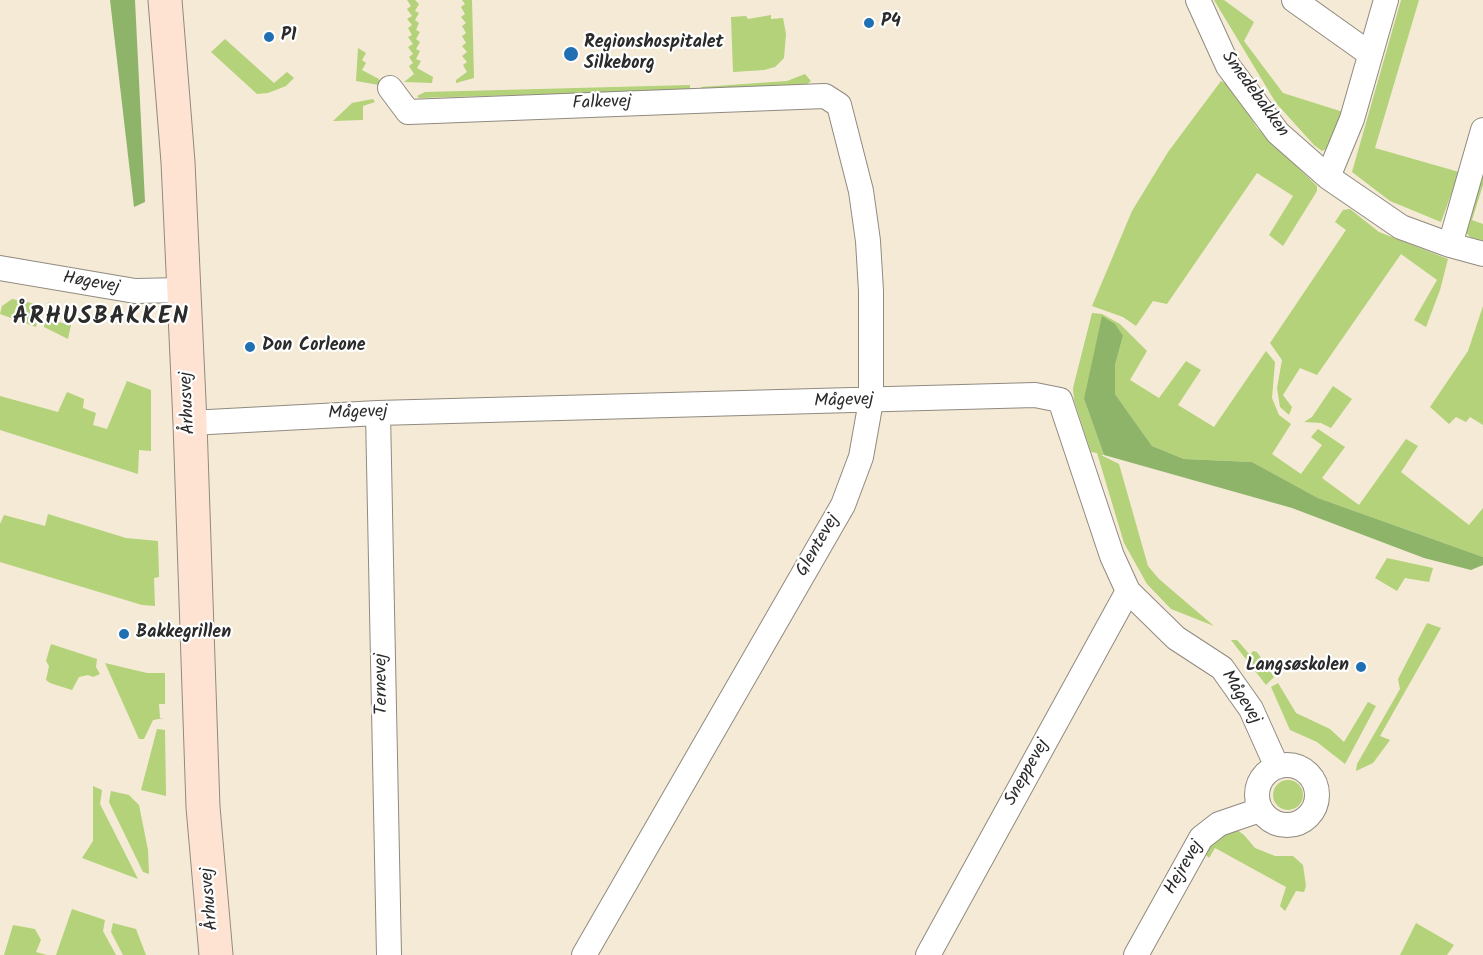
<!DOCTYPE html>
<meta charset="utf-8">
<style>
body{margin:0}
canvas{display:block;background:#f4ead5}
</style>
<canvas width="1483" height="955"></canvas>
<script>
const ctx = document.querySelector('canvas').getContext('2d');
ctx.lineJoin = 'round';
function fill(path, color) { ctx.fillStyle = color; ctx.fill(path, 'evenodd'); }
const toPath = rows => new Path2D(rows.map(r => 'M' + r).join(''));
function trace(path, color, width, dash) { ctx.strokeStyle = color; ctx.lineWidth = width; ctx.lineCap = dash ? 'butt' : 'round'; ctx.setLineDash(dash || []); ctx.stroke(path); }
function drawText(font, color, halo, rows, align = 'center') {
  ctx.font = font + ' Kalam,sans-serif'; ctx.lineWidth = 4.5; ctx.setLineDash([]); ctx.textBaseline = 'middle'; ctx.strokeStyle = halo; ctx.fillStyle = color; for (const [text, x, y, turn = 0] of rows) {
    ctx.save(); ctx.translate(x, y); ctx.rotate((+turn || 0) * Math.PI / 180); ctx.textAlign = isNaN(turn) ? turn : align; if (halo) ctx.strokeText(text, 0, 0); ctx.fillText(text, 0, 0); ctx.restore();
  }
}
const green = toPath([
 [407,0,415,0,419,4,415,11,419,13,415,20,419,23,416,30,420,32,416,39,420,42,416,49,420,51,416,59,421,61,417,68,433,77,432,83,404,82,414,74,409,66,413,63,409,57,413,54,408,47,413,44,408,37,412,35,408,28,412,25,407,19,412,16,407,9,411,6],
 [462,0,472,0,474,78,456,83,456,80,467,72,463,65,467,62,462,56,467,52,462,46,466,43,462,36,466,33,462,26,466,23,461,17,465,14,461,7,465,4],
 [1214,0,1224,0,1254,22,1244,41,1283,93,1343,112,1331,147,1322,151,1314,145,1276,103],
 [1401,0,1419,0,1375,148,1459,172,1441,222,1390,201,1352,172],
 [771,15,771,19,783,18,786,34,784,58,775,67,764,70,733,72,731,17,746,16,748,19],
 [225,39,274,83,287,72,294,78,286,86,268,93,257,94,211,52],
 [358,48,366,53,362,60,366,63,362,70,379,79,379,85,356,81],
 [805,74,811,81,805,86,703,90,701,87,787,81],
 [1221,81,1231,86,1257,128,1317,186,1317,191,1283,246,1269,235,1293,196,1257,173,1167,304,1153,301,1136,326,1123,317,1092,306,1132,211,1168,152],
 [690,85,690,90,419,98,417,96,425,92],
 [373,99,375,102,363,106,363,120,333,121,352,103],
 [1483,158,1483,185,1472,220,1483,224,1483,241,1470,237,1463,229],
 [1350,209,1379,232,1448,259,1440,290,1426,327,1414,320,1437,280,1401,254,1317,375,1300,368,1283,395,1292,407,1289,415,1280,407,1277,388,1282,360,1270,343,1346,230,1335,222,1343,210],
 [12,299,41,305,36,327,0,314,2,306],
 [48,302,56,308,54,321,71,325,68,339,44,327],
 [1483,306,1483,425,1470,417,1466,422,1456,417,1449,424,1430,407,1468,351],
 [1092,313,1102,314,1120,324,1147,351,1130,380,1159,398,1186,361,1201,370,1178,405,1214,427,1266,351,1275,362,1272,398,1279,415,1291,424,1272,454,1301,474,1322,445,1311,437,1318,429,1345,447,1322,478,1359,505,1406,439,1418,446,1401,472,1469,525,1483,508,1483,557,1318,498,1252,462,1184,459,1152,446,1115,394,1115,365,1123,336,1084,399,1104,455,1101,455,1119,464,1148,566,1159,579,1214,626,1171,609,1147,584,1124,543,1097,453,1091,452,1074,400,1073,388],
 [127,381,151,390,151,451,139,450,138,474,0,430,0,396,58,412,67,392,84,399,83,408,96,413,93,425,107,429],
 [1333,386,1352,399,1331,428,1321,423,1304,422,1312,417],
 [48,514,126,538,158,541,159,577,154,578,155,606,142,605,0,562,0,524,4,515,45,526],
 [1387,558,1433,568,1429,582,1405,578,1397,591,1375,578],
 [1427,623,1441,628,1380,736,1390,740,1373,763,1356,771,1357,764,1400,689,1398,679],
 [1231,640,1237,640,1250,655,1253,651,1257,652,1274,677,1266,685],
 [51,644,97,659,96,667,100,674,93,677,88,675,79,677,72,690,50,683,46,680,49,666,46,661],
 [105,663,147,673,165,673,165,704,159,704,160,718,164,718,153,720,144,739,139,739],
 [1278,683,1296,713,1330,729,1344,742,1368,702,1376,706,1345,764,1317,742,1290,730,1271,687],
 [157,729,165,730,166,796,141,790],
 '1273 795a15 15 0 1 1 30 0a15 15 0 1 1-30 0Z',
 [93,786,102,790,100,804,138,879,82,858,93,841],
 [111,791,129,795,139,805,148,850,149,874,143,872,109,802],
 [1233,827,1244,835,1255,848,1275,856,1293,856,1303,865,1306,886,1304,892,1296,891,1285,911,1280,906,1286,887,1215,848,1209,858,1205,854,1216,836],
 [72,909,105,920,103,931,116,955,56,955],
 [113,923,136,929,146,955,123,955,111,932],
 [1416,923,1454,945,1447,955,1400,955],
 [13,925,35,929,41,940,36,952,47,955,4,955]
]);
const forest = toPath([
 [110,0,135,0,145,202,134,207],
 [1102,316,1115,324,1123,336,1115,365,1115,394,1152,446,1184,459,1252,462,1318,498,1483,557,1483,565,1471,570,1424,558,1292,508,1104,455,1084,399]
]);
const street = toPath([
 [1198,0,1228,66,1278,133,1328,177,1401,227,1450,245,1483,254],
 [1294,0,1370,54],
 [390,88,408,112,825,96,839,105,861,191,868,241,871,291,871,401,861,457,843,505,584,955],
 [1328,177,1352,119,1386,0],
 [1450,245,1483,130],
 [0,268,135,291,182,290],
 [378,413,389,955],
 [190,423,378,413,1035,395,1060,400,1112,556,1128,591,1176,638,1222,668,1251,709,1277,767],
 '1257 795a30 30 0 1 1 60 0a30 30 0 1 1-60 0Z',
 [928,955,1128,591],
 [1136,955,1201,838,1219,824,1260,810]
]);
const secondary = toPath([
 [165,0,178,162,190,423,203,807,216,955]
]);
const markers = [
 [869,23,6,"#1f6fb2"],
 [269,37,6,"#1f6fb2"],
 [571,54,8,"#1f6fb2"],
 [250,347,6,"#1f6fb2"],
 [124,634,6,"#1f6fb2"],
 [1361,667,6,"#1f6fb2"]
];
const poiNames = [
 ["P4",881,23],
 ["P1",281,37],
 ["Regionshospitalet",584,44],
 ["Silkeborg",584,65],
 ["Don Corleone",262,347],
 ["Bakkegrillen",136,634],
 ["Langsøskolen",1349,667,"right"]
];
const streetNames = [
 ["Smedebakken",1254,95,54],
 ["Falkevej",602,104,-2],
 ["Høgevej",91,284,10],
 ["Mågevej",844,402,-2],
 ["Århusvej",189,403,-93],
 ["Mågevej",358,414,-2],
 ["Glentevej",819,546,-60],
 ["Ternevej",383,684,-91],
 ["Mågevej",1240,698,58],
 ["Sneppevej",1028,773,-61],
 ["Hejrevej",1185,868,-60],
 ["Århusvej",211,899,-95]
];
const districtNames = [
 ["ÅRHUSBAKKEN",101,319]
];
fill(green, '#b3d279');
fill(forest, '#8eb469');
trace(street, '#908a80', 26);
trace(secondary, '#908a80', 35);
trace(street, '#fff', 24);
trace(secondary, '#fee3d2', 33);
for (const [x, y, r, color] of markers) { const dot = new Path2D(); dot.arc(x, y, r, 0, 2 * Math.PI); ctx.fillStyle = color; ctx.fill(dot); trace(dot, '#fff', 2); }
drawText('bold 18px', '#2b2b2b', '#fff', poiNames, 'left');
drawText('18px', '#2b2b2b', '#fff', streetNames);
ctx.letterSpacing = '1.5px';
drawText('bold 24px', '#2b2b2b', '#fff', districtNames);
ctx.letterSpacing = '0px';
</script>
